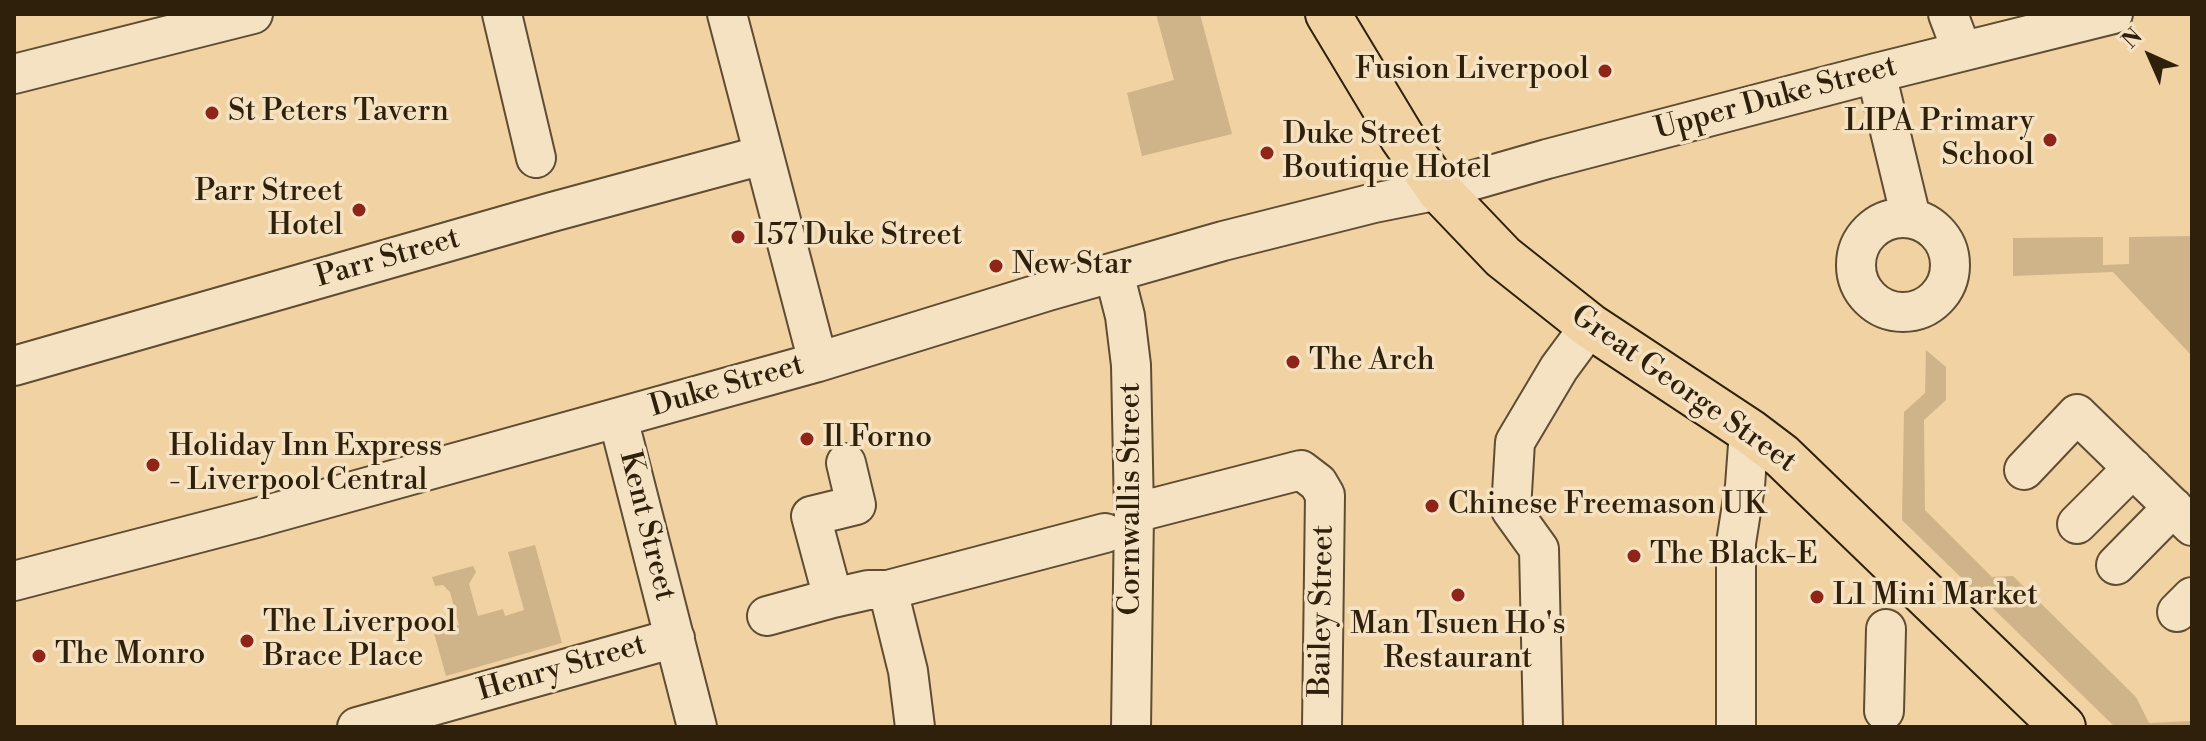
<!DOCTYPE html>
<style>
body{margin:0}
#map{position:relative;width:2206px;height:741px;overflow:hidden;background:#f0d2a3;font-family:"Libre Bodoni",serif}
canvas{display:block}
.frame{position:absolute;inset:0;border:16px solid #2f200c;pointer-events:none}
.north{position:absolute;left:2110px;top:16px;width:80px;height:80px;-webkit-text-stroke:6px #f5e2c3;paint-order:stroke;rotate:315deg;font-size:22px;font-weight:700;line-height:32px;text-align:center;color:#2f200c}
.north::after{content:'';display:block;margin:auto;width:28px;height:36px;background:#2f200c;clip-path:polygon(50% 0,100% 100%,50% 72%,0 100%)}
</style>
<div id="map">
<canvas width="2206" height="741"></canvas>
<div class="frame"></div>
<div class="north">N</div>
</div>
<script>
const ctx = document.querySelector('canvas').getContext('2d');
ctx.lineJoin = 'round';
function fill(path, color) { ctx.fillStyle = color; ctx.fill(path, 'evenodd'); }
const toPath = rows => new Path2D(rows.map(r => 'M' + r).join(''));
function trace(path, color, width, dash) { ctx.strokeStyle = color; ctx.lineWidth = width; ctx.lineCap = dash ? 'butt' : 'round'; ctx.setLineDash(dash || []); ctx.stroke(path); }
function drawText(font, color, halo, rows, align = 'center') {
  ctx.font = font + ' "Libre Bodoni",serif'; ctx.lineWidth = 7; ctx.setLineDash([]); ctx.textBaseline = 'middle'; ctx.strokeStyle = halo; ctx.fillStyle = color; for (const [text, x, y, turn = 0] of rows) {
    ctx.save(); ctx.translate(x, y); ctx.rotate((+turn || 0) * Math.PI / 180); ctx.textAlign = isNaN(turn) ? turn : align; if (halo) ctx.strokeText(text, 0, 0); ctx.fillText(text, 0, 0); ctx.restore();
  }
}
const green = toPath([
 [1156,14,1200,14,1232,134,1142,156,1127,93,1174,80],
 [2192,236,2192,356,2113,272,2013,276,2013,238,2103,237,2103,265,2129,264,2129,237],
 [1926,350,1946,367,1946,400,1924,420,1925,510,1992,577,2013,576,2136,697,2149,723,2192,721,2192,727,2115,727,1902,520,1904,412,1925,393],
 [535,545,562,643,446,676,434,633,459,625,450,592,443,585,435,586,432,577,473,566,476,572,469,584,478,616,503,609,505,616,524,610,508,552]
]);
const minor = toPath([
 [502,14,536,158],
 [727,14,818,362],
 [1948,14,1962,51],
 [1876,73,1911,218],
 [14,74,253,14],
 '1856 265a47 47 0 1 1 94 0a47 47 0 1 1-94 0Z',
 [1114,273,1125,316,1131,365,1134,513,1131,727],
 [14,366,552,212,763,155],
 [618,418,697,727],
 [846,463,856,505,811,516,833,598,868,590,888,590,1105,533],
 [2024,470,2077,414,2192,526],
 [1134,513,1301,470,1318,483,1325,495,1322,727],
 [2077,524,2133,468],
 [2116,565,2173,507],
 [14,581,256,518,818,362,1048,291,1223,241,1374,203,1439,190,1547,159,1876,73,2113,14],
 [888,590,908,671,915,727],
 [2177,612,2192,597],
 [767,616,833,598],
 [1884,711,1886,629],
 [357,727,675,638],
 [1543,727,1539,549,1511,510,1515,442,1559,368,1590,326],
 [1736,727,1736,543,1745,486,1749,431]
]);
const major = toPath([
 [1328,14,1402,137,1439,190,1503,257,1590,326,1749,431,1782,456,2063,727]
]);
const markers = [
 [1605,71,8,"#8f2418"],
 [212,113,8,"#8f2418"],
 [2050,140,8,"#8f2418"],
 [1267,153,8,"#8f2418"],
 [359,210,8,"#8f2418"],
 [738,237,8,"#8f2418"],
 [996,266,8,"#8f2418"],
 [1293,362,8,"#8f2418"],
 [807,439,8,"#8f2418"],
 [153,465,8,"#8f2418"],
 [1432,506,8,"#8f2418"],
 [1634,556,8,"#8f2418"],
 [1458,595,8,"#8f2418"],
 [1817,597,8,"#8f2418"],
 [247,641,8,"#8f2418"],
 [39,656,8,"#8f2418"]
];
const poiNames = [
 ["Fusion Liverpool",1589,71,"right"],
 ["St Peters Tavern",228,113],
 ["LIPA Primary",2034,123,"right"],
 ["School",2034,157,"right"],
 ["Duke Street",1283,136],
 ["Boutique Hotel",1283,170],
 ["Parr Street",343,193,"right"],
 ["Hotel",343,227,"right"],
 ["157 Duke Street",754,237],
 ["New Star",1012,266],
 ["The Arch",1309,362],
 ["Il Forno",823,439],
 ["Holiday Inn Express",169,448],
 ["- Liverpool Central",169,482],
 ["Chinese Freemason UK",1448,506],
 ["The Black-E",1650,556],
 ["L1 Mini Market",1833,597],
 ["The Liverpool",263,624],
 ["Brace Place",263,658],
 ["Man Tsuen Ho's",1458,626,"center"],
 ["Restaurant",1458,660,"center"],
 ["The Monro",55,656]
];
const streetNames = [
 ["Upper Duke Street",1776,99,-15],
 ["Parr Street",388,259,-16],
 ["Duke Street",727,387,-16],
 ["Great George Street",1683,390,35],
 ["Cornwallis Street",1132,499,-90],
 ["Kent Street",646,526,76],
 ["Bailey Street",1323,611,-89],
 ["Henry Street",562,669,-16]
];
fill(green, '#cfb489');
trace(minor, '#5f4c32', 42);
trace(major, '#2f200c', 48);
trace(minor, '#f5e2c3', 38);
trace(major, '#f0d2a3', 44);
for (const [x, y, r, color] of markers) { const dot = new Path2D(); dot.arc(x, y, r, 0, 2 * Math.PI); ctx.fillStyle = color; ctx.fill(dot); trace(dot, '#f5e2c3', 3); }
drawText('30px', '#2f200c', '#f5e2c3', poiNames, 'left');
drawText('30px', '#2f200c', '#f5e2c3', streetNames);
</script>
